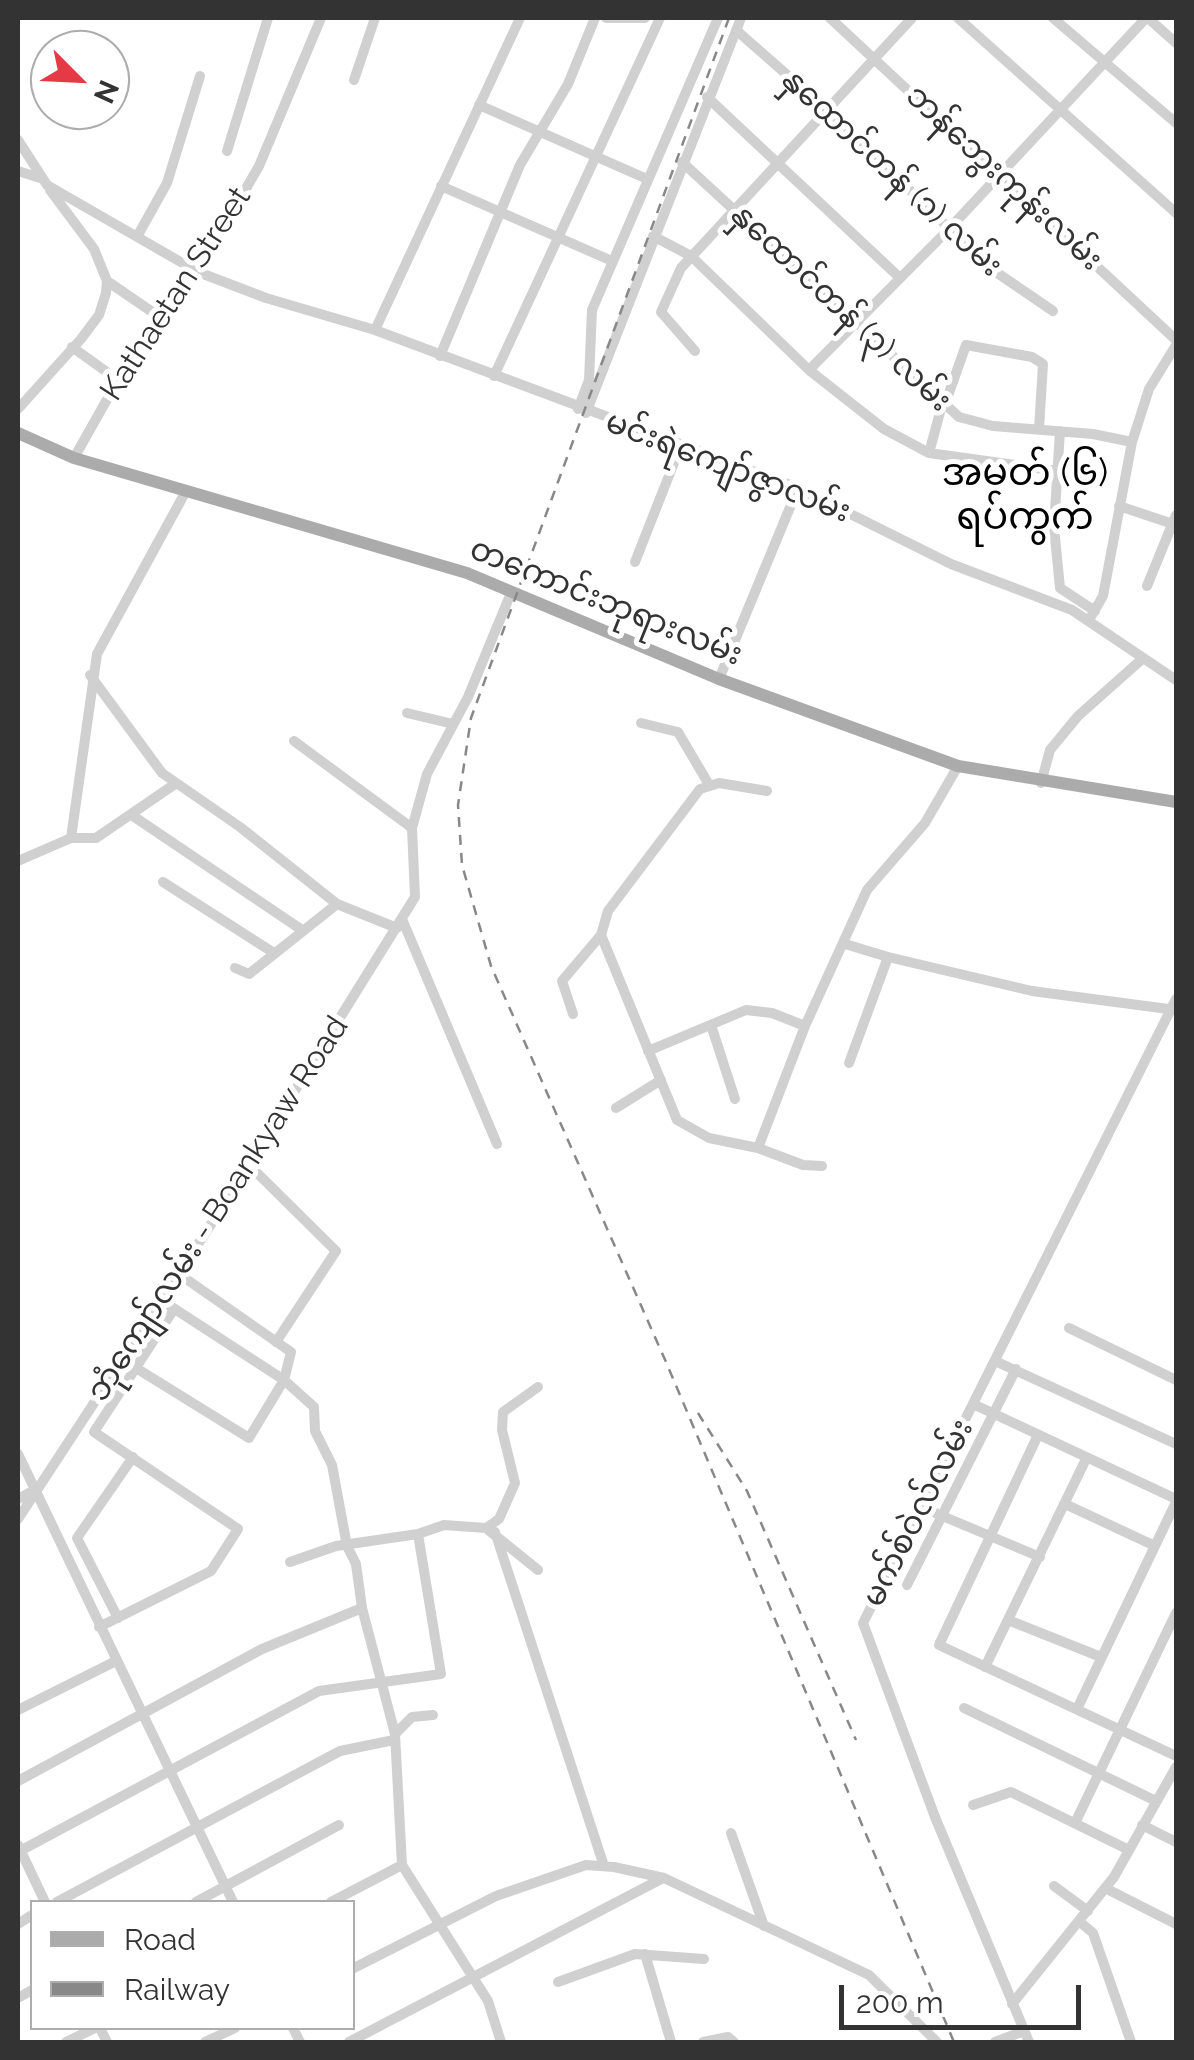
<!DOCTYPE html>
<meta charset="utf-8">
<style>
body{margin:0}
#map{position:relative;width:1194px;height:2060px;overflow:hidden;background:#fff;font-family:Raleway,sans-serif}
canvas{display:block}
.frame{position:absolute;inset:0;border:20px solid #333;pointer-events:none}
.legend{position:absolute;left:30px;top:1900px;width:325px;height:130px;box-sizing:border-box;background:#fff;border:2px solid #adadad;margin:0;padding:12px 18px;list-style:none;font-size:30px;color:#333}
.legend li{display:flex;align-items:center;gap:20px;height:50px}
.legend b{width:50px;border:2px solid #adadad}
.north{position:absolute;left:30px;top:30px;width:100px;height:100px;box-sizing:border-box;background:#fff;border:2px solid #adadad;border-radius:50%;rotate:114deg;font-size:28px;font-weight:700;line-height:40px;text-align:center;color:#333}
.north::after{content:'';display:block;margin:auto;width:35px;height:45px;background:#e63946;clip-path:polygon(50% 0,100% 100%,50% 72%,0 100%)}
.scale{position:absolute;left:839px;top:1985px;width:242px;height:45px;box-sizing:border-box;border:5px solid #333;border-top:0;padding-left:12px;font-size:30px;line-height:35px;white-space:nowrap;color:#333;-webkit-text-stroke:8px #fff;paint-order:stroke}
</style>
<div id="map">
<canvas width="1194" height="2060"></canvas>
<div class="frame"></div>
<ul class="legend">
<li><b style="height:12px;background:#ababab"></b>Road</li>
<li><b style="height:12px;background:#888"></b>Railway</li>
</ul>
<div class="north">N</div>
<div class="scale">200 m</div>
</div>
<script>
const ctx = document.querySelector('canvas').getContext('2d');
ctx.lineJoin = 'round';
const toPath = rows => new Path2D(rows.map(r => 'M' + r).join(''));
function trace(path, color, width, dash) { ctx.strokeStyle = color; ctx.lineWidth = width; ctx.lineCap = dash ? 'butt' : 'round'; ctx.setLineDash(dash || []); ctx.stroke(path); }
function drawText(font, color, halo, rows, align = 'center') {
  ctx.font = font + ' Raleway,"Noto Sans Myanmar",sans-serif'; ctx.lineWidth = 10; ctx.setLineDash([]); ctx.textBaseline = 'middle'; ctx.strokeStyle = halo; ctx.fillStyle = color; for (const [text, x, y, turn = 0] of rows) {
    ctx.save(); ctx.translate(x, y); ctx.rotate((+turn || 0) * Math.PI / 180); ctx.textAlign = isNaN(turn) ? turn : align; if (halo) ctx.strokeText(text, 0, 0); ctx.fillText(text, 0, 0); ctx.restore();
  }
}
const minor = toPath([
 [606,18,645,18],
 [830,18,1176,340],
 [958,18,1176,213],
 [1053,18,1176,123],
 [1148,18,1176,43],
 [736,30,826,109,990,268,1053,311],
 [354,80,375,18],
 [707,97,900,278],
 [479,105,647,179],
 [18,140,47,185,198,272,266,298,375,330,798,488,951,564,1072,610,1176,680],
 [227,151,268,18],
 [682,162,959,417,993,426,1093,434,1132,442],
 [18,171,40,178],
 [441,186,612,261],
 [138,235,167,183,200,76],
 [653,236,691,256,809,370,884,429,929,453,1058,471],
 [107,281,164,320],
 [375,330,520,18],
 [72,347,118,380],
 [695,351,661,312,681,268,912,18],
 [440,356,520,165,568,84,595,18],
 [809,370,949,229,1146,18],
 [494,376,660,18],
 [944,407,966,345,1032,357,1043,364,1039,429],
 [18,409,81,339,99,315,106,293,107,281,94,249,50,190],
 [578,409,589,380,592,310,718,18],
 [586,413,741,18],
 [1060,431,1054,527,1060,588,1095,611],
 [929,453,942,405],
 [74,458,118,380,198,272,259,166,321,18],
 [1119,506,1176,525],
 [635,562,681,445],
 [1147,586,1176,515],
 [1089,620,1103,596,1132,442,1149,389,1176,345],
 [90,675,162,773,240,827,337,904,397,928],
 [719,679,798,488],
 [407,713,453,724],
 [641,723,678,732,708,783],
 [294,741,412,828],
 [1041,783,1050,750,1078,716,1141,660],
 [767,791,719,783,700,789,608,911,601,935,677,1120,709,1138,758,1148,803,1165,822,1166],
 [133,816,302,930],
 [71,838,97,654,186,491],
 [18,861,71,838,96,838,175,784],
 [163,882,274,953],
 [402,919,497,1144],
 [845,944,888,957],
 [235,968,249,974,337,904],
 [573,1014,562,981,601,935],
 [711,1025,735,1099],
 [648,1051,746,1010,772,1013,805,1026],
 [849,1063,888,957,1032,991,1176,1010],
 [616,1108,661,1080],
 [758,1148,805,1026,867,890,925,823,958,766],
 [249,1165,336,1251,276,1342],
 [161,1300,284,1380,314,1407,315,1431,332,1465,347,1546,356,1564,362,1608,395,1734,402,1865,488,2001,501,2042],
 [1069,1328,1176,1380],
 [995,1361,1176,1444],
 [136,1368,249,1438,284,1380,291,1352,179,1274],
 [973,1404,1176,1499],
 [1038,1435,939,1645,1176,1756],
 [18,1454,233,1902],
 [18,1499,35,1490],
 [1065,1504,1155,1546],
 [921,1507,1040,1557],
 [18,1519,223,1206,415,897,412,828,427,774,468,697,511,593],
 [486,1528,499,1519,515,1483,502,1430,503,1412,538,1387],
 [495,1532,604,1866],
 [290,1562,336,1546,418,1534],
 [907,1585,1016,1369],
 [118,1618,77,1538,133,1457],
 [1008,1620,1101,1657],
 [99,1627,211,1571,238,1529,94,1432,174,1309],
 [985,1667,1086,1459],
 [1078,1707,1176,1502],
 [964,1708,1156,1801],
 [18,1710,116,1661],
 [395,1734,412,1717,433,1715],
 [18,1781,262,1649,362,1608],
 [973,1805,1011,1792,1129,1850],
 [1075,1823,1176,1613],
 [1142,1825,1176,1842],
 [731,1833,764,1926],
 [18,1845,45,1902],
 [18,1852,319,1691,441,1674,418,1534,444,1525,486,1528,538,1570],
 [1054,1886,1088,1911],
 [1105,1888,1176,1924],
 [57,1902,340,1751,394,1740],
 [196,1902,339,1825],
 [331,1902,402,1865],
 [1080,1922,1093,1933,1131,2042],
 [18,1924,32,1915],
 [645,1954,671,2042],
 [352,1969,496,1896,586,1865,614,1867,664,1878,869,1975,937,2042],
 [558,1982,635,1954,704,1959],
 [18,1998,32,1990],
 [1012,2004,1114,1877,1176,1767],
 [100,2028,107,2042],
 [293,2028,300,2042],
 [66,2042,95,2028],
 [205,2042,235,2028],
 [349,2042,663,1878],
 [703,2042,728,2037,734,2042],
 [995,2042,1024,2031],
 [1029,2042,935,1817,863,1623,1176,999]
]);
const major = toPath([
 [18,433,74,458,467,573,719,679,958,766,1176,802]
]);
const rail = toPath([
 [729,18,471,718,458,805,462,865,491,966,666,1362,954,2042],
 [698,1413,747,1491,856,1740]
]);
const streetNames = [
 ["နှထောင်တန် (၁) လမ်း",892,173,43],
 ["ဘန်ဘွေးကုန်းလမ်း",1004,178,43],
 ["Kathaetan Street",176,294,-57],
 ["နှထောင်တန် (၃) လမ်း",841,308,43],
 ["မင်းရဲကျော်ဇွာလမ်း",728,467,21],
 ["တကောင်းဘုရားလမ်း",606,602,22],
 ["ဘုံကျော်လမ်း - Boankyaw Road",218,1209,-57],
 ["မက်စ်ဝဲလ်လမ်း",918,1513,-63]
];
const quarterNames = [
 ["အမှတ် (၆)",1025,474],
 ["ရပ်ကွက်",1025,518]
];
trace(minor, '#d0d0d0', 10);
trace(major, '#ababab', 12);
trace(rail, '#888', 2.5, [10, 8]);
drawText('32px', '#333', '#fff', streetNames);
drawText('38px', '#000', '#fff', quarterNames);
</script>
